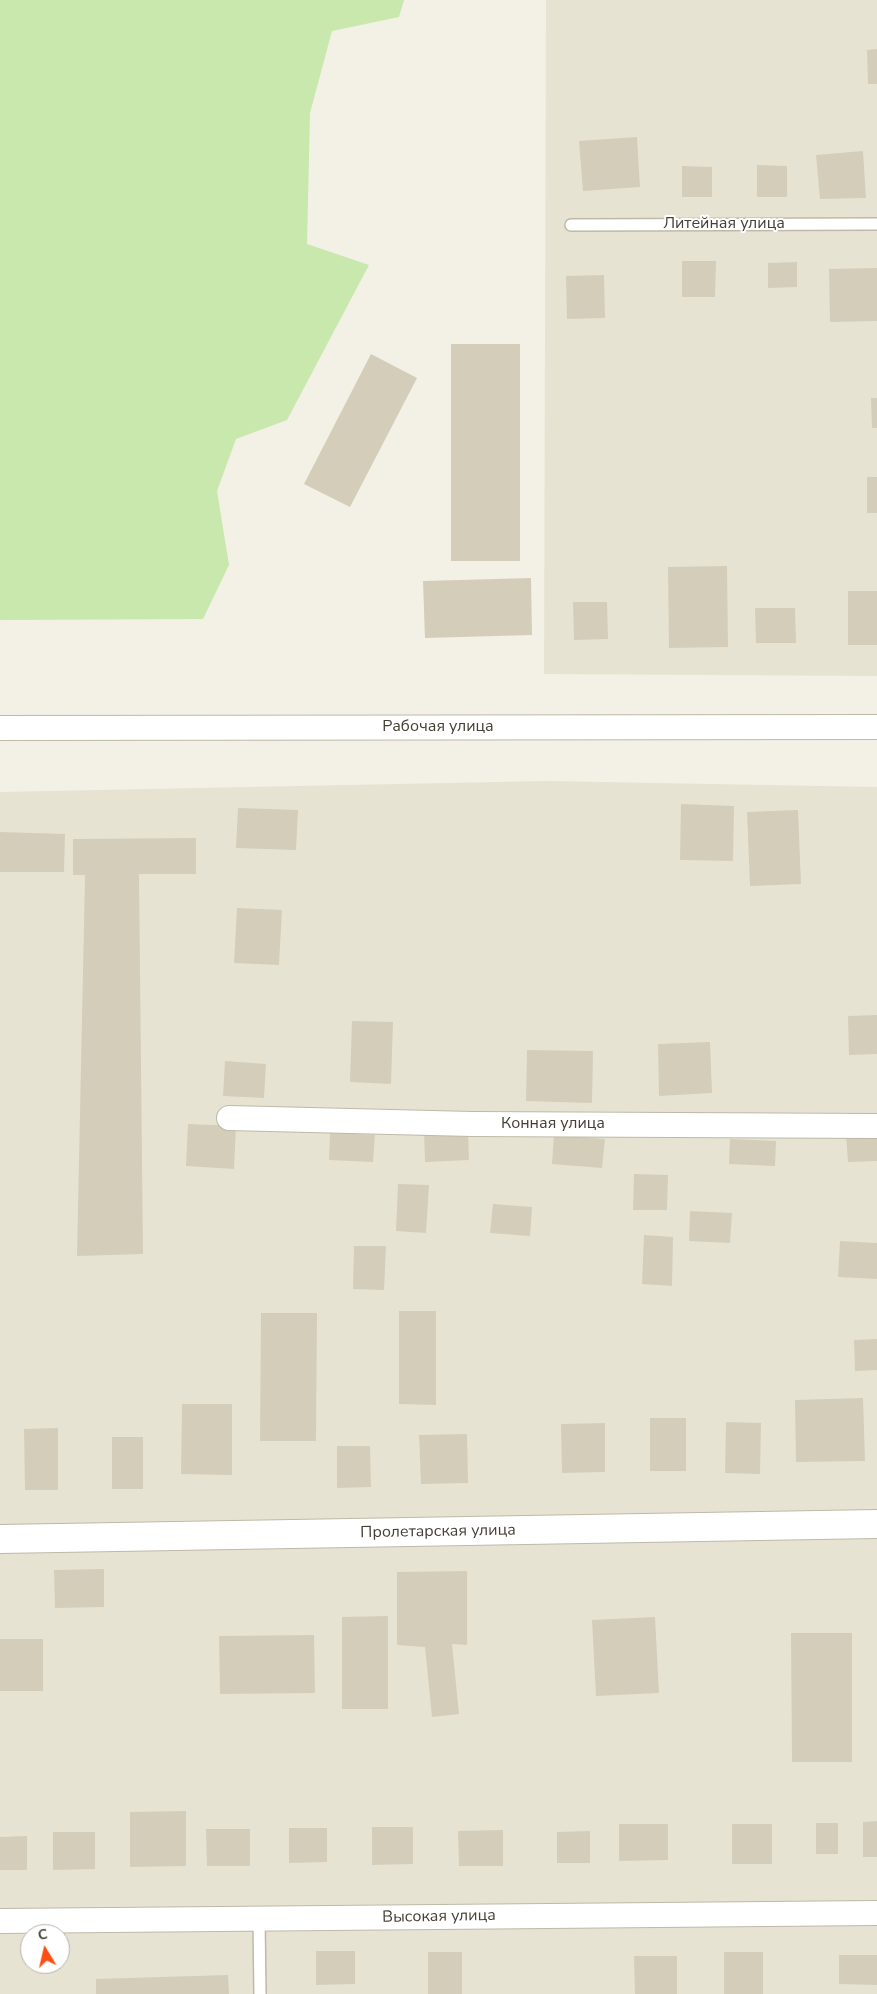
<!DOCTYPE html>
<meta charset="utf-8">
<style>
body{margin:0}
#map{position:relative;width:877px;height:1994px;overflow:hidden;background:#f3f0e5;font-family:"Nunito Sans",sans-serif}
canvas{display:block}
.north{position:absolute;left:20px;top:1924px;width:50px;height:50px;box-sizing:border-box;background:#fff;border:1px solid #b5b3ae;border-radius:50%;rotate:351deg;font-size:14px;font-weight:700;line-height:20px;text-align:center;color:#454035}
.north::after{content:'';display:block;margin:auto;width:18px;height:22px;background:#fc4d13;clip-path:polygon(50% 0,100% 100%,50% 72%,0 100%)}
</style>
<div id="map">
<canvas width="877" height="1994"></canvas>
<div class="north">С</div>
</div>
<script>
const ctx = document.querySelector('canvas').getContext('2d');
ctx.lineJoin = 'round';
function fill(path, color) { ctx.fillStyle = color; ctx.fill(path, 'evenodd'); }
const toPath = rows => new Path2D(rows.map(r => 'M' + r).join(''));
function trace(path, color, width, dash) { ctx.strokeStyle = color; ctx.lineWidth = width; ctx.lineCap = dash ? 'butt' : 'round'; ctx.setLineDash(dash || []); ctx.stroke(path); }
function drawText(font, color, halo, rows, align = 'center') {
  ctx.font = font + ' "Nunito Sans",sans-serif'; ctx.lineWidth = 4; ctx.setLineDash([]); ctx.textBaseline = 'middle'; ctx.strokeStyle = halo; ctx.fillStyle = color; for (const [text, x, y, turn = 0] of rows) {
    ctx.save(); ctx.translate(x, y); ctx.rotate((+turn || 0) * Math.PI / 180); ctx.textAlign = isNaN(turn) ? turn : align; if (halo) ctx.strokeText(text, 0, 0); ctx.fillText(text, 0, 0); ctx.restore();
  }
}
const residential = toPath([
 [546,0,877,0,877,676,544,674],
 [546,781,877,787,877,1994,0,1994,0,792],
 [30,1934,60,1934,60,1964,30,1964]
]);
const green = toPath([
 [0,0,404,0,399,17,332,31,310,113,307,244,369,265,287,420,236,439,217,491,229,565,203,619,0,620]
]);
const building = toPath([
 [877,49,877,84,868,84,867,50],
 [637,137,640,187,583,191,579,141],
 [863,151,866,198,820,199,816,155],
 [757,165,787,166,787,197,757,197],
 [682,166,712,167,712,197,682,197],
 [682,261,716,261,715,297,682,297],
 [797,262,797,287,768,288,768,263],
 [877,268,877,321,830,322,829,269],
 [604,275,605,318,567,319,566,276],
 [451,344,520,344,520,561,451,561],
 [371,354,417,378,350,507,304,484],
 [871,398,877,398,877,428,872,428],
 [867,477,877,477,877,513,867,513],
 [727,566,728,647,669,648,668,567],
 [531,578,532,635,425,638,423,581],
 [848,591,877,591,877,645,848,645],
 [573,602,607,602,608,639,574,640],
 [755,608,795,608,796,643,756,643],
 [681,804,734,806,733,861,680,860],
 [238,808,298,810,296,850,236,848],
 [798,810,801,884,750,886,747,812],
 [0,832,65,834,64,872,0,872],
 [196,838,196,874,139,874,143,1254,77,1256,85,875,73,875,73,839],
 [237,908,282,910,279,965,234,963],
 [877,1015,877,1054,849,1055,848,1016],
 [352,1021,393,1022,391,1084,350,1082],
 [710,1042,712,1093,659,1096,658,1044],
 [527,1050,593,1051,592,1103,526,1101],
 [225,1061,266,1064,264,1098,223,1096],
 [188,1124,236,1126,234,1169,186,1166],
 [468,1129,469,1160,425,1162,424,1131],
 [330,1133,375,1135,373,1162,329,1160],
 [877,1133,877,1161,848,1162,846,1134],
 [554,1135,605,1139,602,1168,552,1164],
 [730,1139,776,1141,775,1166,729,1164],
 [634,1174,668,1175,667,1210,633,1210],
 [398,1184,429,1185,426,1233,396,1231],
 [493,1204,532,1207,530,1236,490,1233],
 [690,1211,732,1213,730,1243,689,1241],
 [644,1235,673,1237,672,1286,642,1284],
 [840,1241,877,1243,877,1279,838,1277],
 [354,1246,386,1246,384,1290,353,1289],
 [399,1311,436,1311,436,1405,399,1404],
 [261,1313,317,1313,316,1441,260,1441],
 [877,1339,877,1370,855,1371,854,1340],
 [863,1398,865,1461,796,1462,795,1400],
 [182,1404,232,1404,232,1475,181,1474],
 [650,1418,686,1418,686,1471,650,1471],
 [726,1422,761,1423,760,1474,725,1473],
 [605,1423,605,1472,562,1473,561,1424],
 [58,1428,58,1490,25,1490,24,1429],
 [467,1434,468,1483,421,1484,419,1435],
 [112,1437,143,1437,143,1489,112,1489],
 [337,1446,370,1446,371,1487,337,1488],
 [104,1569,104,1607,55,1608,54,1570],
 [467,1571,467,1645,452,1644,459,1714,432,1717,425,1647,397,1645,397,1572],
 [388,1616,388,1709,342,1709,342,1617],
 [655,1617,659,1693,596,1696,592,1620],
 [791,1633,852,1633,852,1762,792,1762],
 [314,1635,315,1693,220,1694,219,1636],
 [0,1639,43,1639,43,1691,0,1691],
 [186,1811,186,1866,130,1867,130,1812],
 [877,1821,877,1857,863,1857,863,1822],
 [816,1823,838,1823,838,1854,816,1854],
 [619,1824,668,1824,668,1860,619,1861],
 [732,1824,772,1824,772,1864,732,1864],
 [372,1827,413,1827,413,1864,372,1865],
 [289,1828,327,1828,327,1862,289,1863],
 [206,1829,250,1829,250,1866,207,1866],
 [503,1830,503,1866,459,1866,458,1831],
 [590,1831,590,1863,557,1863,557,1832],
 [53,1832,95,1832,95,1869,53,1870],
 [27,1836,27,1870,0,1870,0,1837],
 [316,1951,355,1951,355,1984,316,1985],
 [428,1952,462,1952,462,1994,428,1994],
 [724,1952,763,1952,763,1994,724,1994],
 [839,1955,877,1955,877,1985,839,1984],
 [634,1956,677,1956,677,1994,635,1994],
 [228,1975,229,1994,96,1994,96,1979]
]);
const service = toPath([
 [571,225,877,224],
 [259,1919,260,1994]
]);
const minor = toPath([
 [0,728,877,727],
 [229,1118,472,1124,877,1126],
 [0,1921,877,1913]
]);
const tertiary = toPath([
 [0,1539,877,1524]
]);
const streetNames = [
 ["Литейная улица",724,224],
 ["Рабочая улица",438,727],
 ["Конная улица",553,1124],
 ["Пролетарская улица",438,1532,-1],
 ["Высокая улица",439,1917,-1]
];
fill(residential, '#e7e3d3');
fill(green, '#c8e8ad');
fill(building, '#d4cdba');
trace(service, '#beb9a8', 14);
trace(minor, '#beb9a8', 26);
trace(tertiary, '#beb9a8', 30);
trace(service, '#fff', 11);
trace(minor, '#fff', 24);
trace(tertiary, '#fff', 28);
drawText('16px', '#454035', '#fff', streetNames);
</script>
